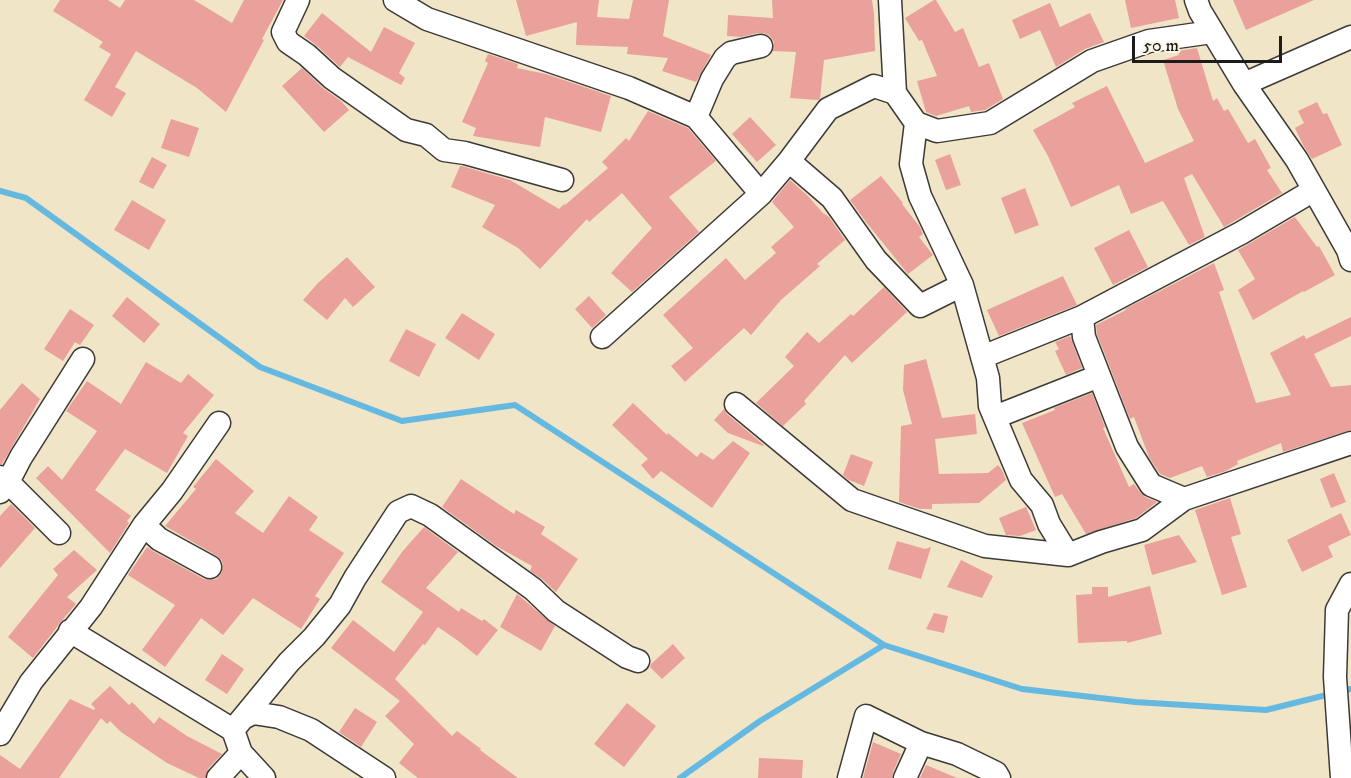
<!DOCTYPE html>
<style>
body{margin:0}
#map{position:relative;width:1351px;height:778px;overflow:hidden;background:#f1e5c8;font-family:"IM FELL DW Pica",serif}
canvas{display:block}
.scale{position:absolute;left:1132px;top:36px;width:150px;height:27px;box-sizing:border-box;border:3px solid #1c1c1c;border-top:0;padding-left:8px;font-size:18px;line-height:21px;white-space:nowrap;color:#1c1c1c;-webkit-text-stroke:4px #fcf5e5;paint-order:stroke}
</style>
<div id="map">
<canvas width="1351" height="778"></canvas>
<div class="scale">50 m</div>
</div>
<script>
const ctx = document.querySelector('canvas').getContext('2d');
ctx.lineJoin = 'round';
const toPath = rows => new Path2D(rows.map(r => 'M' + r).join(''));
function trace(path, color, width, dash) { ctx.strokeStyle = color; ctx.lineWidth = width; ctx.lineCap = dash ? 'butt' : 'round'; ctx.setLineDash(dash || []); ctx.stroke(path); }
function fill(path, color) { ctx.fillStyle = color; ctx.fill(path, 'evenodd'); }
const stream = toPath([
 [0,191,26,198,260,367,402,421,515,405,884,645,1022,689,1135,702,1266,710,1351,689],
 [680,778,760,721,884,645]
]);
const building = toPath([
 [60,0,108,0,120,8,125,0,194,0,232,23,244,0,283,0,262,39,264,40,226,112,197,88,136,51,115,87,126,93,112,117,84,100,111,54,99,47,103,42,53,11],
 [516,0,599,0,597,17,629,19,633,0,669,0,663,36,711,55,696,82,662,71,668,58,627,54,628,47,576,45,577,22,526,36],
 [772,0,872,0,874,14,875,51,824,60,820,99,818,100,790,98,796,52,773,51,774,42,770,36,764,33,758,33,741,37,727,36,728,15,773,18],
 [934,0,936,0,955,32,963,28,979,67,989,63,1003,99,985,110,971,112,969,106,936,116,926,112,917,81,937,76,922,40,919,41,905,18],
 [1125,0,1175,0,1179,18,1131,28],
 [1233,0,1314,0,1246,30],
 [1050,3,1060,27,1090,13,1104,42,1085,49,1056,67,1040,30,1020,39,1012,20],
 [322,13,371,52,384,27,415,43,399,73,405,78,401,85,348,57,340,67,316,45,304,36],
 [1197,48,1213,101,1217,98,1224,111,1228,109,1248,143,1255,139,1271,168,1267,170,1282,193,1224,227,1192,174,1184,178,1205,237,1189,245,1163,201,1131,214,1119,185,1071,207,1048,156,1033,130,1075,107,1072,103,1107,86,1145,163,1194,141,1178,109,1163,60,1179,55,1178,51],
 [488,54,518,64,517,68,546,74,611,96,601,132,545,117,540,147,473,136,476,128,462,122,488,63,485,61],
 [302,68,323,88,341,101,349,110,324,132,282,86],
 [1317,102,1323,114,1327,113,1342,145,1312,159,1303,145,1295,128,1304,123,1298,111],
 [648,111,688,128,716,161,669,197,699,232,632,292,611,273,652,228,622,193,589,222,587,219,540,269,518,248,482,227,495,205,451,187,460,166,462,166,510,180,559,209,564,204,565,205,608,168,602,162,626,138,629,141],
 [750,117,776,145,757,162,732,134],
 [171,119,199,128,189,157,161,148],
 [950,154,961,185,946,190,935,160],
 [152,157,167,165,153,189,139,182],
 [881,176,903,203,902,204,920,227,923,234,919,237,933,255,908,274,866,222,850,200],
 [790,180,807,195,823,213,829,217,845,240,817,264,820,266,781,300,751,335,744,328,685,382,671,366,693,348,663,315,726,258,745,280,776,253,771,247,794,227,772,202],
 [1025,188,1039,225,1015,234,1001,198],
 [132,200,166,220,149,250,114,230],
 [1295,217,1317,247,1319,246,1335,275,1304,292,1303,291,1253,320,1238,290,1255,279,1238,250],
 [1129,230,1148,267,1113,285,1094,248],
 [347,257,375,287,353,307,345,298,327,320,303,300,318,283],
 [1214,263,1224,290,1219,292,1256,403,1291,395,1270,353,1304,335,1306,339,1351,317,1351,336,1314,354,1331,387,1351,385,1351,430,1283,452,1281,443,1237,461,1238,464,1226,471,1207,477,1202,466,1170,478,1160,474,1149,457,1134,417,1130,419,1097,334,1096,325,1126,310,1125,309],
 [1063,276,1077,305,999,336,987,310],
 [884,287,907,312,852,363,845,355,804,401,806,404,783,426,756,403,794,366,785,357,807,332,819,343,851,314,853,316],
 [589,296,606,315,592,328,575,309],
 [127,297,160,324,144,343,112,316],
 [70,309,94,325,80,345,75,342,63,361,44,349],
 [462,313,495,334,479,360,445,338],
 [406,329,436,344,419,377,389,361],
 [1070,336,1082,368,1066,375,1055,351,1059,349,1055,342],
 [926,359,942,418,975,414,977,434,935,439,939,474,988,473,998,465,1002,470,1006,480,979,503,932,504,932,509,920,509,899,502,901,426,912,424,903,390,904,365],
 [146,362,181,383,188,374,214,395,183,433,188,436,167,473,125,449,95,490,131,516,127,521,129,523,110,553,36,478,48,466,62,480,97,431,66,411,87,381,121,404],
 [22,383,40,399,2,464,0,464,0,410],
 [1092,393,1105,427,1103,428,1129,487,1134,484,1140,492,1145,497,1157,502,1136,518,1086,534,1062,494,1055,497,1022,423,1055,410,1054,408],
 [633,403,667,435,668,433,697,457,701,452,713,460,733,441,750,453,712,508,661,471,653,479,641,465,648,459,612,425],
 [724,409,727,414,764,445,763,446,728,433,714,420],
 [851,454,873,462,864,486,849,480,843,475],
 [216,459,254,491,235,513,263,533,289,496,318,517,309,530,344,553,315,596,320,599,301,629,253,598,223,635,201,618,165,667,142,650,175,605,128,575,147,547,153,551,204,579,211,580,216,579,221,574,223,566,222,561,217,556,165,526,196,489,193,487],
 [1334,473,1346,502,1331,508,1320,479],
 [461,479,514,514,516,510,545,527,541,534,578,559,556,592,542,579,530,571,532,566,496,546,442,507],
 [1230,498,1241,534,1231,537,1247,587,1222,595,1195,510],
 [11,504,35,528,0,568,0,516],
 [1026,507,1036,530,1020,536,1006,535,999,518],
 [1341,513,1351,535,1328,546,1333,557,1302,572,1287,540],
 [424,527,458,552,426,588,459,612,461,608,482,621,484,619,498,630,477,656,457,640,438,627,425,645,423,644,395,679,452,736,457,731,481,749,480,750,518,778,418,778,399,763,414,744,385,716,400,701,331,648,353,620,394,652,423,612,381,582,402,552],
 [1179,535,1197,562,1152,575,1144,545],
 [897,541,925,549,931,547,921,579,888,569],
 [74,550,97,570,67,597,76,604,59,624,57,627,33,658,8,637,58,575,53,569],
 [961,560,993,576,982,598,947,587],
 [1150,586,1162,634,1127,643,1127,641,1078,643,1076,595,1092,594,1092,587,1108,587,1108,597],
 [517,594,555,626,541,651,500,627],
 [934,613,948,616,944,633,926,629],
 [673,644,685,658,662,679,650,667,651,664],
 [222,654,244,669,227,694,205,680],
 [110,686,129,705,132,702,154,724,159,717,187,736,222,754,208,769,205,778,199,778,167,763,121,732,110,721,107,724,101,718,59,778,0,778,0,755,20,769,70,699,94,710,95,708,91,704],
 [627,703,656,726,624,767,594,744],
 [355,708,377,722,361,747,339,732],
 [873,742,901,754,893,772,892,778,863,778],
 [759,758,803,760,802,778,758,778],
 [926,765,957,778,920,778]
]);
const minor = toPath([
 [298,0,283,32,288,42,307,55,332,78,406,130,426,135,444,150,465,153,562,180],
 [395,0,427,19,629,88,696,117,761,194],
 [890,0,895,93],
 [1196,0,1200,11,1244,84,1297,160,1348,250,1351,260],
 [1244,84,1351,37],
 [696,117,712,79,725,58,731,53,761,46],
 [916,123,911,164,920,196,962,285,988,378,990,406,1021,480,1042,505,1049,524,1068,555],
 [789,161,832,198,876,260,920,306,962,285],
 [1082,317,1084,337,1127,447,1151,485,1184,499],
 [602,337,761,194,789,161,828,109,874,86,895,93,916,123,937,131,990,123,1092,61,1149,41,1212,32],
 [982,357,1082,317,1241,233,1314,190],
 [736,404,852,500,985,546,1068,555,1101,542,1142,530,1184,499,1351,443],
 [995,417,1099,376],
 [0,477,8,482,59,533],
 [0,492,8,482,21,457,83,359],
 [144,525,172,491,219,423],
 [70,631,233,730,241,753,264,778],
 [245,717,253,713,279,717,311,730,384,778],
 [233,730,289,662,314,637,340,605,355,578,398,512,411,506,430,515,533,589,556,611,627,657,638,661],
 [0,734,31,682,91,607,144,525,159,539,210,567],
 [218,778,241,753],
 [849,778,866,716,921,743,957,754,996,773,999,778],
 [905,778,921,743],
 [1342,778,1335,677,1337,610,1351,584]
]);
trace(stream, '#65b9e1', 6);
fill(building, '#eaa09b');
trace(minor, '#3c3a36', 25);
trace(minor, '#fff', 22);
</script>
